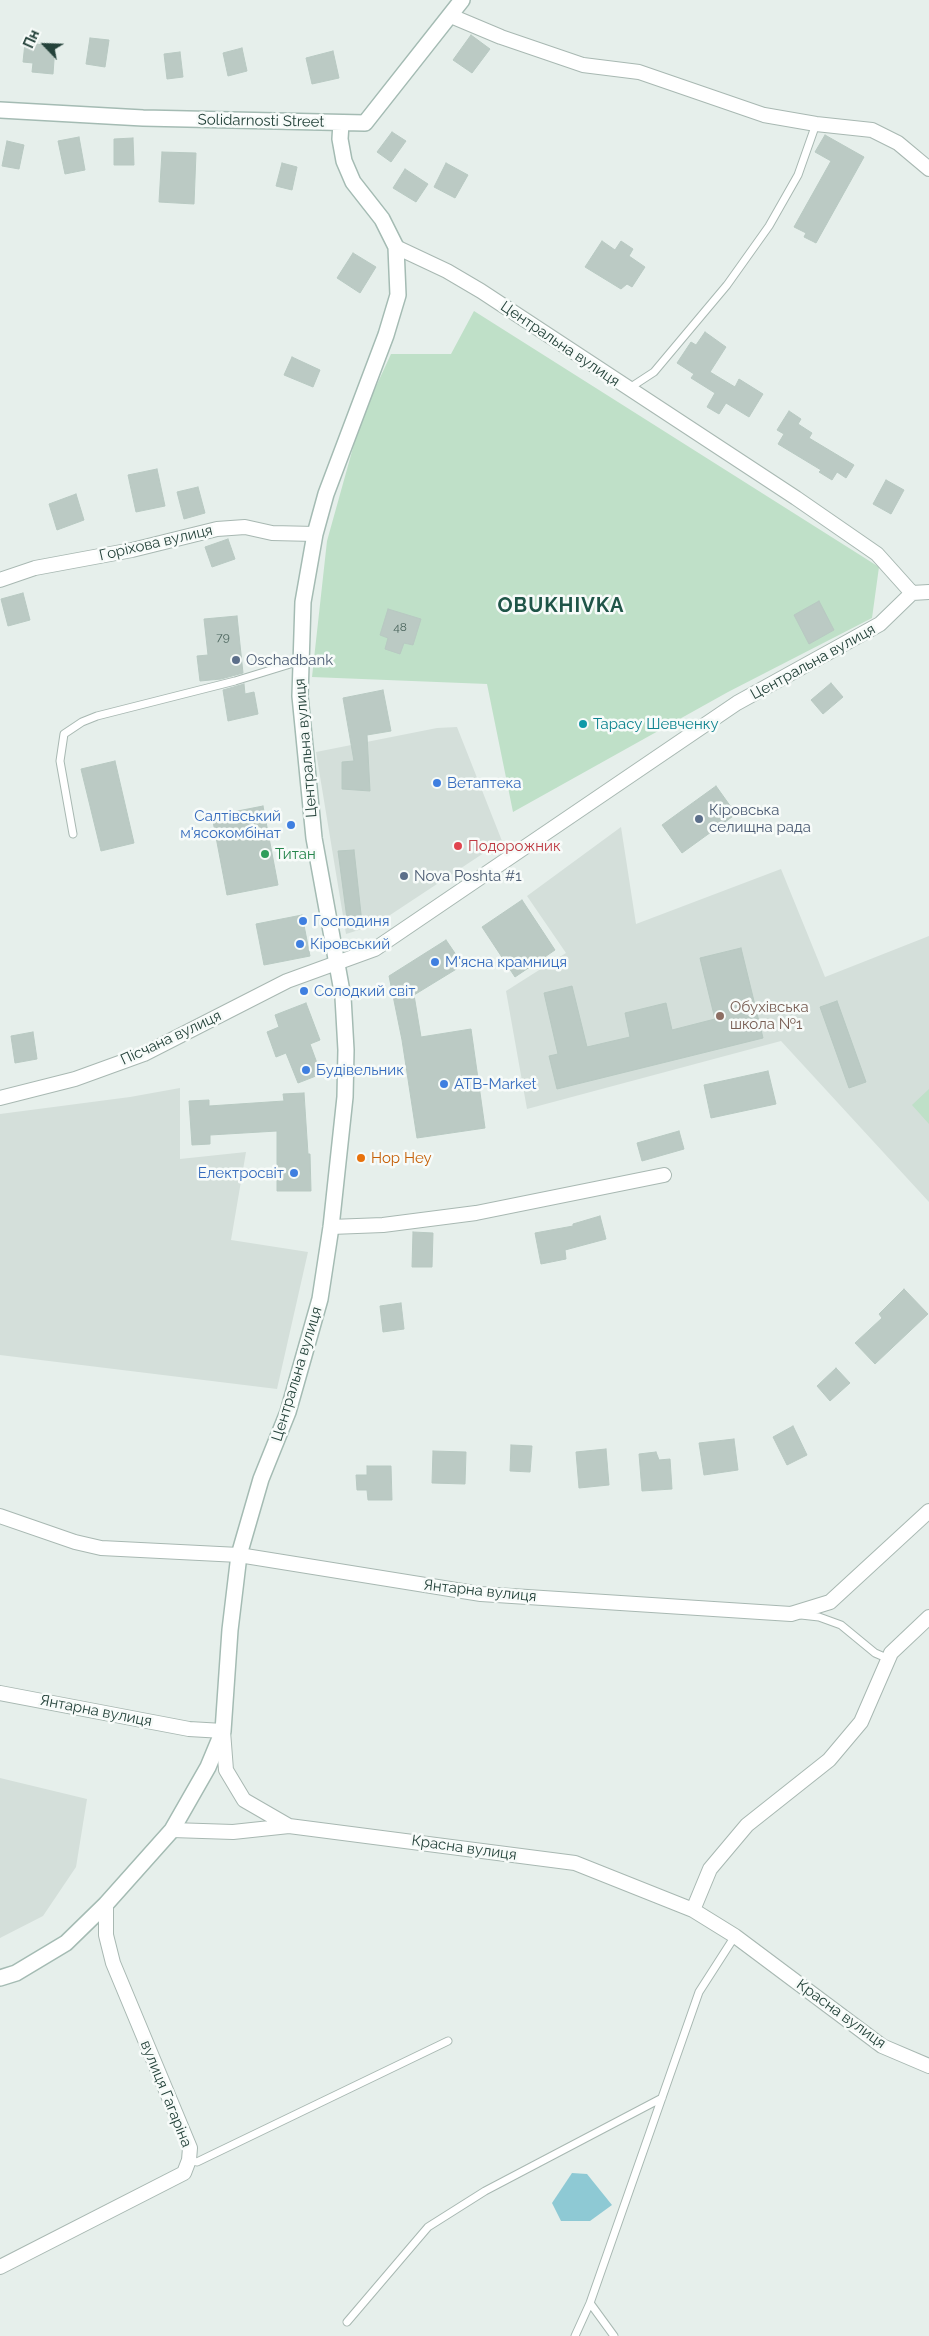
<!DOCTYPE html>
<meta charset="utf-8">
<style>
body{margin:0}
#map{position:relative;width:929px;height:2336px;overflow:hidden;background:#e6efeb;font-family:Raleway,sans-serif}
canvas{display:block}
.north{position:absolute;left:20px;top:20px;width:50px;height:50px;-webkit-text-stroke:4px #f7fbf9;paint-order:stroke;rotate:294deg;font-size:14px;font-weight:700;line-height:20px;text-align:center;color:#24423a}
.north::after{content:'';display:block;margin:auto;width:18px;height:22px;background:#24423a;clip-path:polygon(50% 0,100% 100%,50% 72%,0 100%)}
</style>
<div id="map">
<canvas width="929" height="2336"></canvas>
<div class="north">Пн</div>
</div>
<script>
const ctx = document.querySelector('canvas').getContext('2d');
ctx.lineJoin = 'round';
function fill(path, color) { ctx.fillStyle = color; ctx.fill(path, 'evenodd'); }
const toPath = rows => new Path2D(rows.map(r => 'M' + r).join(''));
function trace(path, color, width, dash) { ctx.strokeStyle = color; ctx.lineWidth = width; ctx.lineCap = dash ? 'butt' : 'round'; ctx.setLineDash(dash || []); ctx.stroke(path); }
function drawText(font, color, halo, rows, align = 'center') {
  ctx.font = font + ' Raleway,sans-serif'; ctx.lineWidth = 5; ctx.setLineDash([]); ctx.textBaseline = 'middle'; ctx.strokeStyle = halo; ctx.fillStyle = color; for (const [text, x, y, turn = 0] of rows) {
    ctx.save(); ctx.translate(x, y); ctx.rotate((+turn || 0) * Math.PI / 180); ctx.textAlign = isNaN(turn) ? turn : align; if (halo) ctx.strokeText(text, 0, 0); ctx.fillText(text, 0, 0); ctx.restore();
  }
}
const built = toPath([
 [457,727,502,841,375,925,346,934,316,752,437,728],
 [621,827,636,924,781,869,825,977,929,936,929,1202,781,1041,527,1109,506,991,566,953,527,896],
 [180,1088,180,1159,246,1152,231,1240,308,1252,277,1389,0,1355,0,1114,130,1097],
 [0,1778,87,1799,76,1867,43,1916,0,1938]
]);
const green = toPath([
 [474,311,879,567,872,618,728,692,513,812,487,684,312,677,327,541,361,419,391,354,451,354],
 [929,1089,929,1124,912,1105]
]);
const water = toPath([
 [572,2173,587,2174,612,2205,590,2221,561,2221,552,2203]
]);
const building = toPath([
 [471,35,490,49,472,73,453,60,471,35],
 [90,38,109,40,105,67,86,64,90,38],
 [25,43,55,46,53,74,32,72,33,63,23,62,25,43],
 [242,48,247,71,228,76,223,53,242,48],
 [333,51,339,78,312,84,306,58,333,51],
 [180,52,183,77,167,79,164,54,180,52],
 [392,132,406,141,391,162,377,152,392,132],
 [825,135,864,157,816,243,804,237,806,233,794,227,831,161,815,152,825,135],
 [79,137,85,170,65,174,58,141,79,137],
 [133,138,134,165,114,165,114,139,133,138],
 [7,141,24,145,19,169,2,166,7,141],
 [162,152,196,153,194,204,159,202,162,152],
 [282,163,297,167,292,190,276,186,282,163],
 [446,163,468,175,455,198,434,187,446,163],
 [405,169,428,184,416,202,393,188,405,169],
 [602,241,615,250,621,241,633,249,629,256,645,267,632,287,627,284,621,289,585,267,602,241],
 [353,253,376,267,360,293,337,278,353,253],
 [705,332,726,347,710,372,735,387,739,379,763,394,749,417,726,403,719,414,707,407,715,393,691,378,694,374,677,363,691,342,696,345,705,332],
 [292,357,320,370,313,387,284,375,292,357],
 [789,411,801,419,798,424,812,433,809,438,854,465,846,478,837,472,832,480,819,472,821,470,778,444,784,434,777,430,789,411],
 [157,469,165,506,136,512,128,475,157,469],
 [886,480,904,490,891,514,873,504,886,480],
 [198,487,205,513,184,519,177,492,198,487],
 [76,494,84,520,57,530,49,504,76,494],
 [228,539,235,559,212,567,205,547,228,539],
 [23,593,30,620,8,626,1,599,23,593],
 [819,601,834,630,809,644,794,615,819,601],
 [388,609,421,619,413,645,404,643,400,654,385,649,388,638,380,635,388,609],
 [237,616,243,673,221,679,200,681,197,656,208,655,204,619,237,616],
 [831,683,843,697,823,714,811,700,831,683],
 [244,684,245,694,254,692,258,714,228,721,223,690,244,684],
 [383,690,391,731,367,735,370,791,342,789,342,762,354,761,343,698,383,690],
 [115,761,134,843,101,851,81,769,115,761],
 [716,786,736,814,682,853,662,825,716,786],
 [263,806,278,885,227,895,212,816,263,806],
 [354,850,362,923,348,926,338,851,354,850],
 [522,900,555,950,515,977,482,927,522,900],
 [302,915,310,956,264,965,256,924,302,915],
 [446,940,463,965,414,995,421,1037,471,1029,485,1128,417,1138,402,1040,389,976,446,940],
 [741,948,763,1038,557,1089,549,1056,558,1054,544,993,572,986,587,1047,630,1037,625,1013,666,1003,672,1030,715,1019,700,958,741,948],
 [837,1001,866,1082,849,1088,820,1007,837,1001],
 [306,1003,320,1040,310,1044,321,1074,298,1083,286,1053,276,1057,267,1032,279,1027,275,1015,306,1003],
 [33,1032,37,1059,15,1063,11,1036,33,1032],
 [768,1071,776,1104,711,1118,704,1085,768,1071],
 [304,1093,308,1154,310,1154,311,1191,277,1191,277,1131,210,1135,210,1144,192,1145,189,1101,209,1100,209,1106,284,1101,283,1094,304,1093],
 [679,1131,684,1149,642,1161,637,1143,679,1131],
 [600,1216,606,1239,565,1250,566,1259,541,1264,535,1233,573,1226,573,1224,600,1216],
 [413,1232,433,1233,432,1267,412,1267,413,1232],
 [904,1289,928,1314,875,1364,855,1343,882,1318,879,1314,904,1289],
 [401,1303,404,1329,383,1332,380,1306,401,1303],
 [836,1368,850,1383,830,1401,817,1386,836,1368],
 [793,1426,807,1455,787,1465,773,1437,793,1426],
 [734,1439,738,1470,704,1475,699,1443,734,1439],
 [511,1445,532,1446,530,1472,510,1471,511,1445],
 [606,1449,609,1485,579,1488,576,1452,606,1449],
 [433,1451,466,1452,465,1484,432,1483,433,1451],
 [656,1452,659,1460,670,1459,672,1489,642,1491,639,1454,656,1452],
 [367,1466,391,1466,392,1500,368,1500,367,1490,357,1490,356,1475,367,1475,367,1466]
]);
const lane = toPath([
 [628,389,654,372,727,285,769,226,798,175,816,124],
 [73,834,60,761,64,734,82,722,97,716,235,681,300,661],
 [801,1615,819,1617,841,1625,875,1653,889,1659],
 [189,2160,197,2162,448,2041],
 [590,2303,614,2336],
 [347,2322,428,2227,485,2191,662,2098],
 [575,2336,590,2303,699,1992,735,1936]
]);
const street = toPath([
 [451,16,501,37,583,65,639,72,764,115,816,124,872,130,898,143,929,169],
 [396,247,447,271,481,291,796,498,877,554,912,593],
 [0,580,35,568,132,550,217,529,245,527,272,533,315,534],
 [912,593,929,592],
 [0,1098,75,1079,144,1054,287,981,375,949,737,703,880,624,912,593],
 [331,1227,383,1225,476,1213,664,1175],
 [0,1516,75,1542,101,1548,239,1555,481,1594,791,1614,830,1602,929,1511],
 [0,1693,189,1729,223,1731,226,1770,244,1800,289,1826],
 [172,1830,233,1832,289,1826,575,1863,693,1910,735,1936,882,2046,929,2066],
 [693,1910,710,1869,747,1825,829,1760,861,1722,891,1653,929,1617],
 [0,2267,184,2173,189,2160,190,2148,113,1963,106,1935,106,1904]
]);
const secondary = toPath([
 [0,110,143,118,365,123,462,0],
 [0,1978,16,1973,66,1943,106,1904,172,1830,208,1767,223,1731,230,1630,239,1555,261,1479,288,1412,320,1299,331,1227,345,1097,346,1050,343,997,314,838,300,696,303,602,315,534,326,494,386,335,398,295,396,247,382,219,353,182,344,161,340,139,341,123]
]);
const markers = [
 [236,660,5,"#5c6f8a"],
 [583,724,5,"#0f9aa8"],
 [437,783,5,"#3f7fe0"],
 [699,819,5,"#5c6f8a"],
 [291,825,5,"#3f7fe0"],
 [458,846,5,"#e0444e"],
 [265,854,5,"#2e9e5b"],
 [404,876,5,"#5c6f8a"],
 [303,921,5,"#3f7fe0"],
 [300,944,5,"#3f7fe0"],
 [435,962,5,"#3f7fe0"],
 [304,991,5,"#3f7fe0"],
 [720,1016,5,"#8d6e63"],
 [306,1070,5,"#3f7fe0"],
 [444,1084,5,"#3f7fe0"],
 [361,1158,5,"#e8710a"],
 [294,1173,5,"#3f7fe0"]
];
const numberNames = [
 ["48",400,627],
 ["79",223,637]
];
const streetNames = [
 ["Solidarnosti Street",261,121,1],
 ["Центральна вулиця",560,344,34],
 ["Горіхова вулиця",156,543,-13],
 ["Центральна вулиця",813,662,-29],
 ["Центральна вулиця",306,748,-95],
 ["Пісчана вулиця",171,1038,-25],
 ["Центральна вулиця",297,1374,-73],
 ["Янтарна вулиця",480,1591,6],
 ["Янтарна вулиця",96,1711,11],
 ["Красна вулиця",464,1848,8],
 ["Красна вулиця",841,2014,36],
 ["вулиця Гагаріна",166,2094,68]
];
const serviceNames = [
 ["Oschadbank",246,660],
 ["Кіровська",709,810],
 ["селищна рада",709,827],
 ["Nova Poshta #1",414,876]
];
const cultureNames = [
 ["Тарасу Шевченку",593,724]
];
const shopNames = [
 ["Ветаптека",447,783],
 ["Салтівський",281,816,"right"],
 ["м'ясокомбінат",281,833,"right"],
 ["Господиня",313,921],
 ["Кіровський",310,944],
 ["М'ясна крамниця",445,962],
 ["Солодкий світ",314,991],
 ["Будівельник",316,1070],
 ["ATB-Market",454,1084],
 ["Електросвіт",284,1173,"right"]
];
const healthNames = [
 ["Подорожник",468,846]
];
const leisureNames = [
 ["Титан",275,854]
];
const educationNames = [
 ["Обухівська",730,1007],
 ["школа №1",730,1024]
];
const foodNames = [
 ["Hop Hey",371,1158]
];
const districtNames = [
 ["OBUKHIVKA",561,606]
];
fill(built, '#d4dfda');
fill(green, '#bfe0c8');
fill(water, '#8ec9d4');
fill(building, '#bbcac4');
trace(building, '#b8c9c2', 1);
trace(lane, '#a8b8b2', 9);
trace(street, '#a8b8b2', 16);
trace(secondary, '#a4bbb3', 18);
trace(lane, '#fff', 7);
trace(street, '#fff', 14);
trace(secondary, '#fff', 15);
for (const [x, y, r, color] of markers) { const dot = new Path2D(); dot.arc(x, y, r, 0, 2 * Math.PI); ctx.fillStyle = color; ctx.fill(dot); trace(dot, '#f7fbf9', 2); }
drawText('12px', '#4a645c', null, numberNames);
drawText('15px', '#24423a', '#f7fbf9', streetNames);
drawText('15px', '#4e5e75', '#f7fbf9', serviceNames, 'left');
drawText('15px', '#0d838f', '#f7fbf9', cultureNames, 'left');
drawText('15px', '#366cbe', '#f7fbf9', shopNames, 'left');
drawText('15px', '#be3a42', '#f7fbf9', healthNames, 'left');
drawText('15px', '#27864d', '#f7fbf9', leisureNames, 'left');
drawText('15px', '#785e54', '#f7fbf9', educationNames, 'left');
drawText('15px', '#c56008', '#f7fbf9', foodNames, 'left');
ctx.letterSpacing = '1px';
drawText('bold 20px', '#1f5548', '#f7fbf9', districtNames);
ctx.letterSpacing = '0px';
</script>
